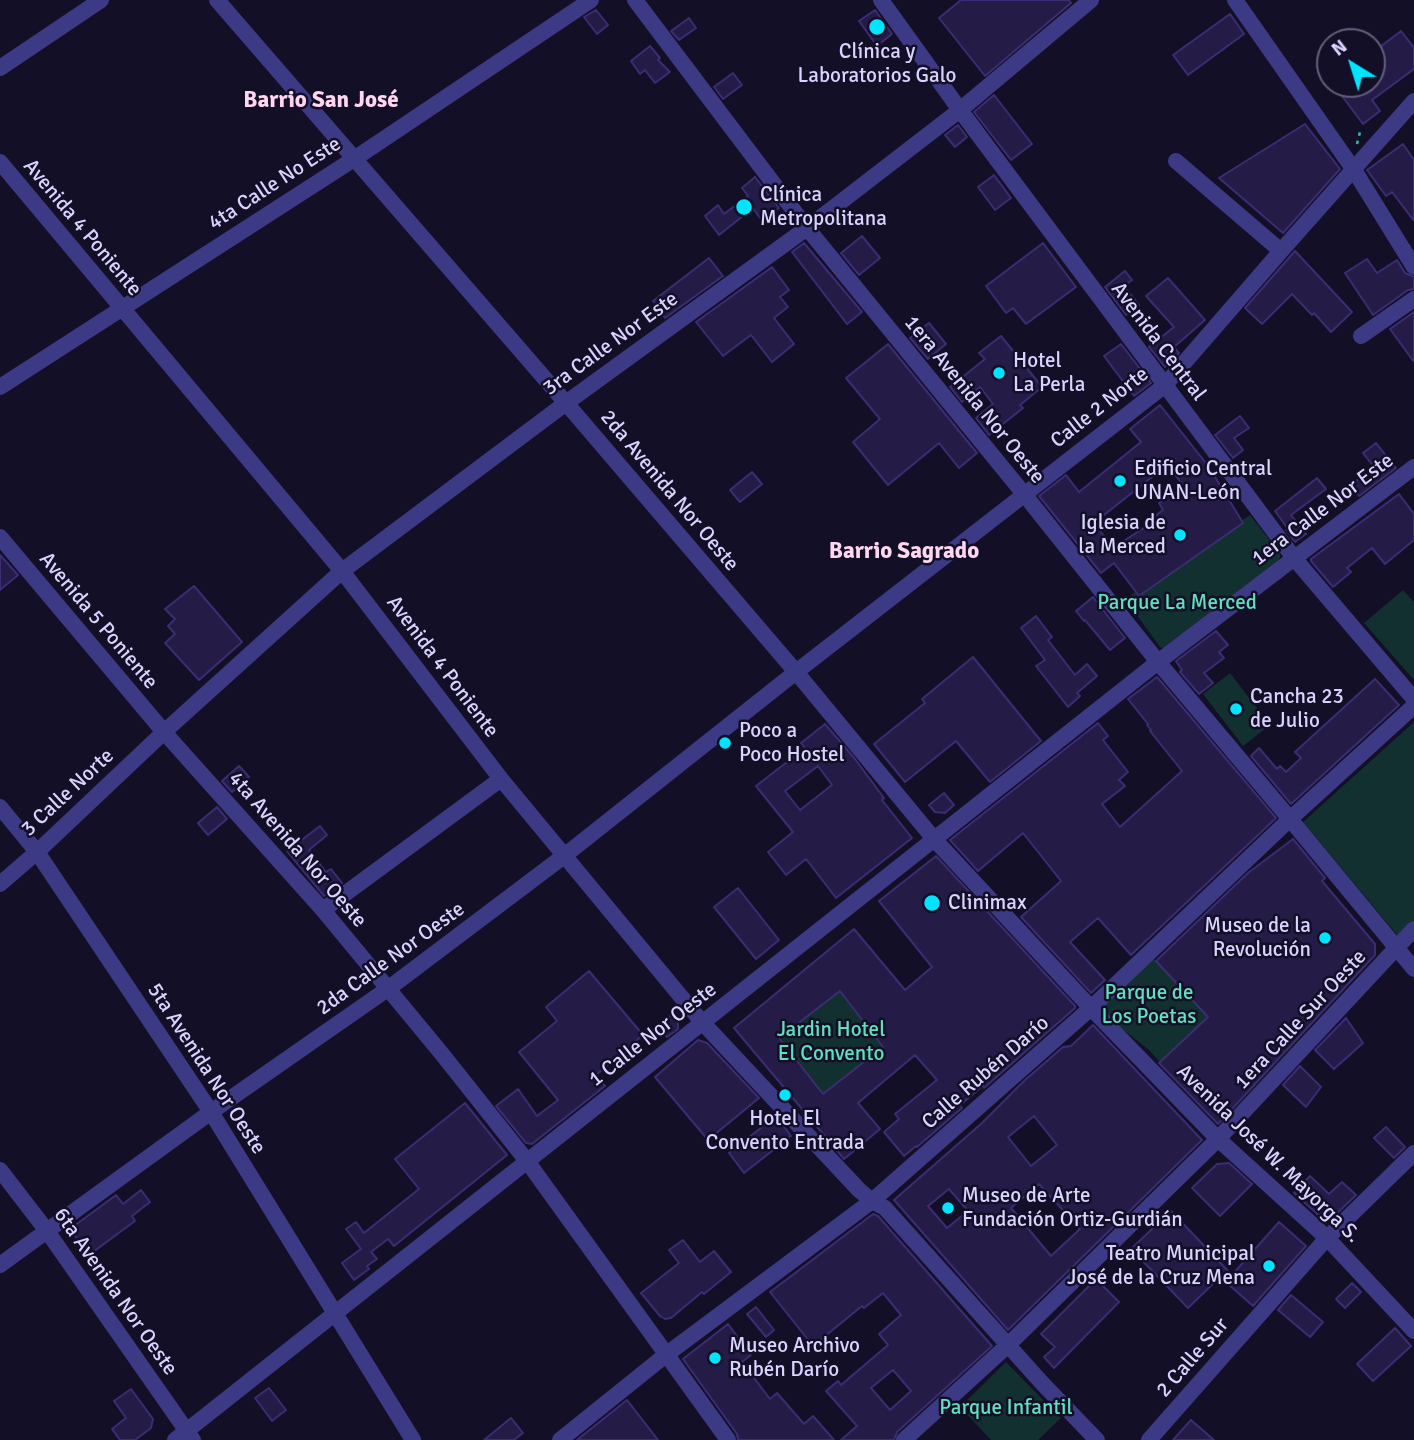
<!DOCTYPE html>
<meta charset="utf-8">
<style>
body{margin:0}
#map{position:relative;width:1414px;height:1440px;overflow:hidden;background:#130f26;font-family:Signika,sans-serif}
canvas{display:block}
.north{position:absolute;left:1316px;top:28px;width:70px;height:70px;box-sizing:border-box;background:#130f26;border:2px solid #625e7d;border-radius:50%;rotate:322deg;font-size:19px;font-weight:700;line-height:28px;text-align:center;color:#d9d4ff}
.north::after{content:'';display:block;margin:auto;width:24px;height:32px;background:#00e5ff;clip-path:polygon(50% 0,100% 100%,50% 72%,0 100%)}
</style>
<div id="map">
<canvas width="1414" height="1440"></canvas>
<div class="north">N</div>
</div>
<script>
const ctx = document.querySelector('canvas').getContext('2d');
ctx.lineJoin = 'round';
function fill(path, color) { ctx.fillStyle = color; ctx.fill(path, 'evenodd'); }
const toPath = rows => new Path2D(rows.map(r => 'M' + r).join(''));
function trace(path, color, width, dash) { ctx.strokeStyle = color; ctx.lineWidth = width; ctx.lineCap = dash ? 'butt' : 'round'; ctx.setLineDash(dash || []); ctx.stroke(path); }
function drawText(font, color, halo, rows, align = 'center') {
  ctx.font = font + ' Signika,sans-serif'; ctx.lineWidth = 5; ctx.setLineDash([]); ctx.textBaseline = 'middle'; ctx.strokeStyle = halo; ctx.fillStyle = color; for (const [text, x, y, turn = 0] of rows) {
    ctx.save(); ctx.translate(x, y); ctx.rotate((+turn || 0) * Math.PI / 180); ctx.textAlign = isNaN(turn) ? turn : align; if (halo) ctx.strokeText(text, 0, 0); ctx.fillText(text, 0, 0); ctx.restore();
  }
}
const green = toPath([
 [1250,515,1280,553,1280,557,1278,562,1168,650,1160,647,1125,599],
 [1403,590,1414,602,1414,680,1364,623],
 [1230,673,1270,725,1243,746,1203,694],
 [1414,722,1414,922,1399,937,1303,822],
 [1152,957,1208,1017,1160,1062,1149,1050,1099,1011],
 [840,991,883,1047,823,1094,779,1038],
 [1006,1362,1061,1418,1038,1440,991,1440,960,1407]
]);
const building = toPath([
 [961,0,1069,0,1071,3,985,76,939,18,961,0],
 [596,10,608,25,597,34,584,17,596,10],
 [875,10,892,34,877,46,859,21,875,10],
 [1230,14,1244,34,1188,75,1173,55,1230,14],
 [689,18,696,28,679,40,671,31,689,18],
 [1401,31,1414,48,1414,69,1372,100,1380,111,1363,124,1333,84,1372,84,1372,53,1401,31],
 [650,46,660,58,658,60,670,72,655,83,645,70,640,74,631,61,650,46],
 [733,73,742,85,723,99,714,87,733,73],
 [994,95,1032,144,1011,160,974,112,994,95],
 [1305,124,1340,169,1283,233,1219,178,1305,124],
 [958,125,967,137,955,147,945,135,958,125],
 [1403,144,1414,160,1414,221,1392,192,1386,196,1367,170,1403,144],
 [994,175,1011,198,995,210,978,187,994,175],
 [755,177,779,208,762,221,753,208,719,235,705,216,718,205,724,214,748,196,742,188,755,177],
 [862,236,880,258,859,275,841,253,862,236],
 [804,243,862,312,847,324,792,252,804,243],
 [1043,243,1076,287,1026,324,1013,308,1006,313,986,286,1043,243],
 [1295,251,1352,312,1331,332,1314,313,1312,315,1292,294,1262,324,1245,308,1295,251],
 [709,258,723,276,665,318,653,301,709,258],
 [1367,259,1377,273,1397,260,1405,273,1414,277,1414,289,1408,290,1373,315,1345,273,1367,259],
 [772,267,789,290,780,297,788,307,774,318,794,344,772,362,751,335,723,356,696,322,772,267],
 [1125,271,1132,280,1124,286,1139,305,1126,315,1105,287,1125,271],
 [1168,278,1205,320,1174,347,1179,353,1165,367,1149,347,1174,327,1146,296,1168,278],
 [1414,312,1414,362,1390,329,1414,312],
 [929,323,946,344,928,359,910,338,929,323],
 [1001,336,1042,387,1020,405,1023,408,989,435,976,418,993,404,980,387,962,402,950,387,985,359,979,353,1001,336],
 [888,344,977,453,959,468,939,443,888,485,853,442,880,419,846,378,888,344],
 [1121,344,1151,383,1134,396,1104,356,1121,344],
 [1160,405,1209,467,1243,523,1139,596,1114,563,1101,573,1039,496,1066,475,1079,492,1141,442,1130,429,1160,405],
 [1167,465,1184,486,1159,503,1163,510,1154,517,1156,520,1113,548,1094,523,1167,465],
 [1240,416,1249,428,1234,438,1243,450,1233,458,1215,435,1240,416],
 [1376,443,1396,468,1359,496,1351,485,1374,467,1363,453,1376,443],
 [752,472,762,484,740,502,730,490,752,472],
 [1317,478,1326,489,1291,515,1306,534,1295,542,1286,530,1288,529,1275,511,1317,478],
 [1399,494,1414,514,1414,540,1385,564,1372,548,1347,568,1351,572,1333,587,1311,561,1311,559,1399,494],
 [0,555,18,575,0,590,0,555],
 [194,586,242,642,199,680,165,643,175,634,168,626,175,619,165,609,194,586],
 [1093,597,1125,638,1110,650,1085,620,1084,621,1076,611,1093,597],
 [1036,616,1052,637,1048,640,1075,675,1087,664,1097,676,1077,693,1080,696,1068,707,1036,666,1045,660,1021,628,1036,616],
 [1216,631,1228,645,1219,652,1224,658,1204,673,1213,683,1199,694,1180,672,1182,670,1176,661,1216,631],
 [973,657,1041,741,990,782,956,741,905,782,874,744,925,703,922,699,973,657],
 [1157,677,1276,818,1131,955,1098,918,1070,942,1105,980,1091,993,1021,917,1061,881,1023,833,978,871,950,840,1098,723,1108,736,1103,740,1128,772,1119,780,1125,786,1102,804,1120,827,1182,771,1150,731,1151,730,1147,725,1148,724,1128,699,1157,677],
 [1375,679,1399,705,1291,804,1251,756,1259,748,1277,769,1280,766,1286,772,1301,758,1295,752,1375,679],
 [825,724,855,759,884,798,882,800,912,838,836,898,806,859,786,875,768,852,793,832,756,786,805,748,801,743,825,724],
 [818,766,832,785,800,810,785,791,818,766],
 [239,766,249,777,232,792,222,781,239,766],
 [944,793,954,805,945,813,935,812,929,805,944,793],
 [217,807,227,819,208,835,198,823,217,807],
 [320,826,327,835,309,850,326,872,331,869,342,883,324,896,287,851,320,826],
 [1293,839,1325,878,1322,881,1375,944,1375,955,1218,1124,1159,1063,1208,1017,1156,961,1248,873,1293,839],
 [936,856,1075,1006,1075,1008,984,1088,983,1086,960,1105,962,1108,917,1147,916,1146,904,1156,884,1132,899,1119,895,1114,937,1080,915,1055,858,1103,880,1129,844,1159,734,1028,854,929,905,990,932,967,879,901,936,856],
 [840,991,883,1047,823,1094,779,1038,840,991],
 [738,888,779,940,756,959,714,907,738,888],
 [589,971,643,1035,596,1075,605,1086,532,1144,526,1143,496,1106,518,1089,537,1116,558,1100,519,1052,557,1021,546,1007,589,971],
 [671,1015,678,1023,678,1029,667,1037,658,1026,671,1015],
 [1346,1018,1363,1043,1334,1069,1315,1050,1346,1018],
 [1093,1025,1202,1140,1008,1330,894,1200,982,1123,1024,1081,1063,1047,1071,1046,1093,1025],
 [1034,1116,1057,1145,1031,1166,1008,1137,1034,1116],
 [1039,1184,1080,1229,1051,1256,1011,1208,1039,1184],
 [949,1189,968,1211,947,1228,928,1206,949,1189],
 [698,1040,707,1043,759,1098,708,1140,655,1077,698,1040],
 [1300,1066,1321,1087,1306,1107,1283,1085,1300,1066],
 [465,1103,507,1155,394,1246,388,1239,371,1252,377,1259,367,1266,369,1269,354,1280,342,1263,361,1249,346,1229,356,1222,364,1233,419,1189,395,1159,465,1103],
 [776,1116,791,1136,744,1173,729,1153,776,1116],
 [1386,1127,1405,1147,1394,1158,1374,1138,1386,1127],
 [1229,1163,1252,1184,1220,1216,1192,1188,1217,1164,1229,1163],
 [1310,1176,1329,1194,1342,1182,1356,1195,1329,1221,1327,1219,1325,1221,1294,1193,1310,1176],
 [141,1190,150,1202,132,1216,135,1221,89,1255,70,1229,116,1195,123,1204,141,1190],
 [1171,1211,1232,1275,1279,1222,1306,1246,1253,1306,1220,1277,1188,1308,1131,1249,1171,1211],
 [873,1214,878,1216,992,1346,897,1432,894,1440,841,1440,857,1426,826,1391,838,1381,841,1385,888,1345,879,1334,901,1315,883,1293,864,1308,862,1306,813,1346,770,1292,873,1214],
 [893,1370,911,1391,890,1410,871,1388,893,1370],
 [683,1240,700,1262,714,1251,731,1272,704,1294,702,1292,671,1318,665,1319,660,1316,641,1293,679,1263,669,1250,683,1240],
 [1096,1279,1119,1302,1054,1368,1044,1357,1055,1347,1041,1334,1096,1279],
 [1352,1283,1361,1292,1345,1308,1336,1299,1352,1283],
 [1291,1295,1323,1322,1310,1337,1278,1310,1291,1295],
 [756,1307,774,1330,766,1337,747,1314,756,1307],
 [728,1324,751,1355,742,1362,770,1399,777,1393,804,1424,813,1416,834,1440,738,1440,737,1434,683,1359,728,1324],
 [1395,1328,1411,1346,1373,1381,1357,1364,1395,1328],
 [269,1388,286,1410,272,1421,255,1398,269,1388],
 [131,1389,153,1419,151,1428,135,1440,120,1440,112,1429,126,1418,114,1401,131,1389],
 [627,1400,658,1440,577,1440,627,1400],
 [511,1418,523,1433,514,1440,484,1440,511,1418],
 [1191,1420,1214,1440,1173,1440,1191,1420]
]);
const path = toPath([
 [1357,144,1360,132]
]);
const minor = toPath([
 [217,0,566,403,796,672,934,839,1091,1008,1218,1139,1327,1238,1414,1331],
 [635,0,807,228,1024,494,1158,662,1290,819,1414,969],
 [881,0,960,110,1294,558,1414,699],
 [1235,0,1354,170,1414,267],
 [0,68,101,0],
 [1176,161,1281,251],
 [0,162,342,571,501,779,702,1022,859,1190,872,1201,885,1208,1042,1383,1097,1440],
 [1361,336,1414,299],
 [0,387,354,159,591,0],
 [0,537,164,732,323,910,442,1054,527,1161,728,1440],
 [0,807,37,852,211,1112,413,1440],
 [0,884,37,852,164,732,342,571,566,403,807,228,960,110,1091,0],
 [323,910,501,779],
 [0,1170,47,1231,193,1440],
 [0,1265,211,1112,389,988,564,856,796,672,1164,386,1281,251,1414,101],
 [175,1440,1158,662,1414,467],
 [560,1440,667,1354,872,1201,1091,1008,1290,819,1414,706],
 [904,1440,1008,1345,1218,1139,1414,929],
 [1149,1440,1327,1238,1414,1153]
]);
const markers = [
 [877,27,9,"#00e5ff"],
 [744,207,9,"#00e5ff"],
 [999,373,7,"#00e5ff"],
 [1120,481,7,"#00e5ff"],
 [1180,535,7,"#00e5ff"],
 [1236,709,7,"#00e5ff"],
 [725,743,7,"#00e5ff"],
 [932,903,9,"#00e5ff"],
 [1325,938,7,"#00e5ff"],
 [785,1095,7,"#00e5ff"],
 [948,1208,7,"#00e5ff"],
 [1269,1266,7,"#00e5ff"],
 [715,1358,7,"#00e5ff"]
];
const poiNames = [
 ["Clínica y",877,52,"center"],
 ["Laboratorios Galo",877,76,"center"],
 ["Clínica",760,195],
 ["Metropolitana",760,219],
 ["Hotel",1013,361],
 ["La Perla",1013,385],
 ["Edificio Central",1134,469],
 ["UNAN-León",1134,493],
 ["Iglesia de",1166,523,"right"],
 ["la Merced",1166,547,"right"],
 ["Cancha 23",1250,697],
 ["de Julio",1250,721],
 ["Poco a",739,731],
 ["Poco Hostel",739,755],
 ["Clinimax",948,903],
 ["Museo de la",1311,926,"right"],
 ["Revolución",1311,950,"right"],
 ["Hotel El",785,1119,"center"],
 ["Convento Entrada",785,1143,"center"],
 ["Museo de Arte",962,1196],
 ["Fundación Ortiz-Gurdián",962,1220],
 ["Teatro Municipal",1255,1254,"right"],
 ["José de la Cruz Mena",1255,1278,"right"],
 ["Museo Archivo",729,1346],
 ["Rubén Darío",729,1370]
];
const streetNames = [
 ["4ta Calle No Este",275,184,-33],
 ["Avenida 4 Poniente",82,228,50],
 ["Avenida Central",1158,342,53],
 ["3ra Calle Nor Este",611,344,-36],
 ["1era Avenida Nor Oeste",974,400,51],
 ["Calle 2 Norte",1100,408,-38],
 ["2da Avenida Nor Oeste",669,491,50],
 ["1era Calle Nor Este",1323,510,-37],
 ["Avenida 5 Poniente",98,621,50],
 ["Avenida 4 Poniente",442,667,53],
 ["3 Calle Norte",68,793,-43],
 ["4ta Avenida Nor Oeste",297,850,49],
 ["2da Calle Nor Oeste",391,959,-36],
 ["1era Calle Sur Oeste",1301,1020,-47],
 ["1 Calle Nor Oeste",653,1035,-38],
 ["5ta Avenida Nor Oeste",206,1069,57],
 ["Calle Rubén Darío",986,1073,-41],
 ["Avenida José W. Mayorga S.",1268,1154,44],
 ["6ta Avenida Nor Oeste",115,1292,55],
 ["2 Calle Sur",1193,1358,-49]
];
const parkNames = [
 ["Parque La Merced",1177,603],
 ["Parque de",1149,993],
 ["Los Poetas",1149,1017],
 ["Jardin Hotel",831,1030],
 ["El Convento",831,1054],
 ["Parque Infantil",1006,1408]
];
const neighbourhoodNames = [
 ["Barrio San José",321,101],
 ["Barrio Sagrado",904,552]
];
fill(green, '#12302f');
fill(building, '#241b47');
trace(building, '#3b2d73', 2);
trace(path, '#2fb8b0', 2.5, [3.5, 5]);
trace(minor, '#3d3a85', 16);
for (const [x, y, r, color] of markers) { const dot = new Path2D(); dot.arc(x, y, r, 0, 2 * Math.PI); ctx.fillStyle = color; ctx.fill(dot); trace(dot, '#130f26', 2.5); }
drawText('21px', '#d9d4ff', '#130f26', poiNames, 'left');
drawText('21px', '#d9d4ff', '#130f26', streetNames);
drawText('21px', '#5fe0c0', '#130f26', parkNames);
drawText('bold 23px', '#ffd6f0', '#130f26', neighbourhoodNames);
</script>
